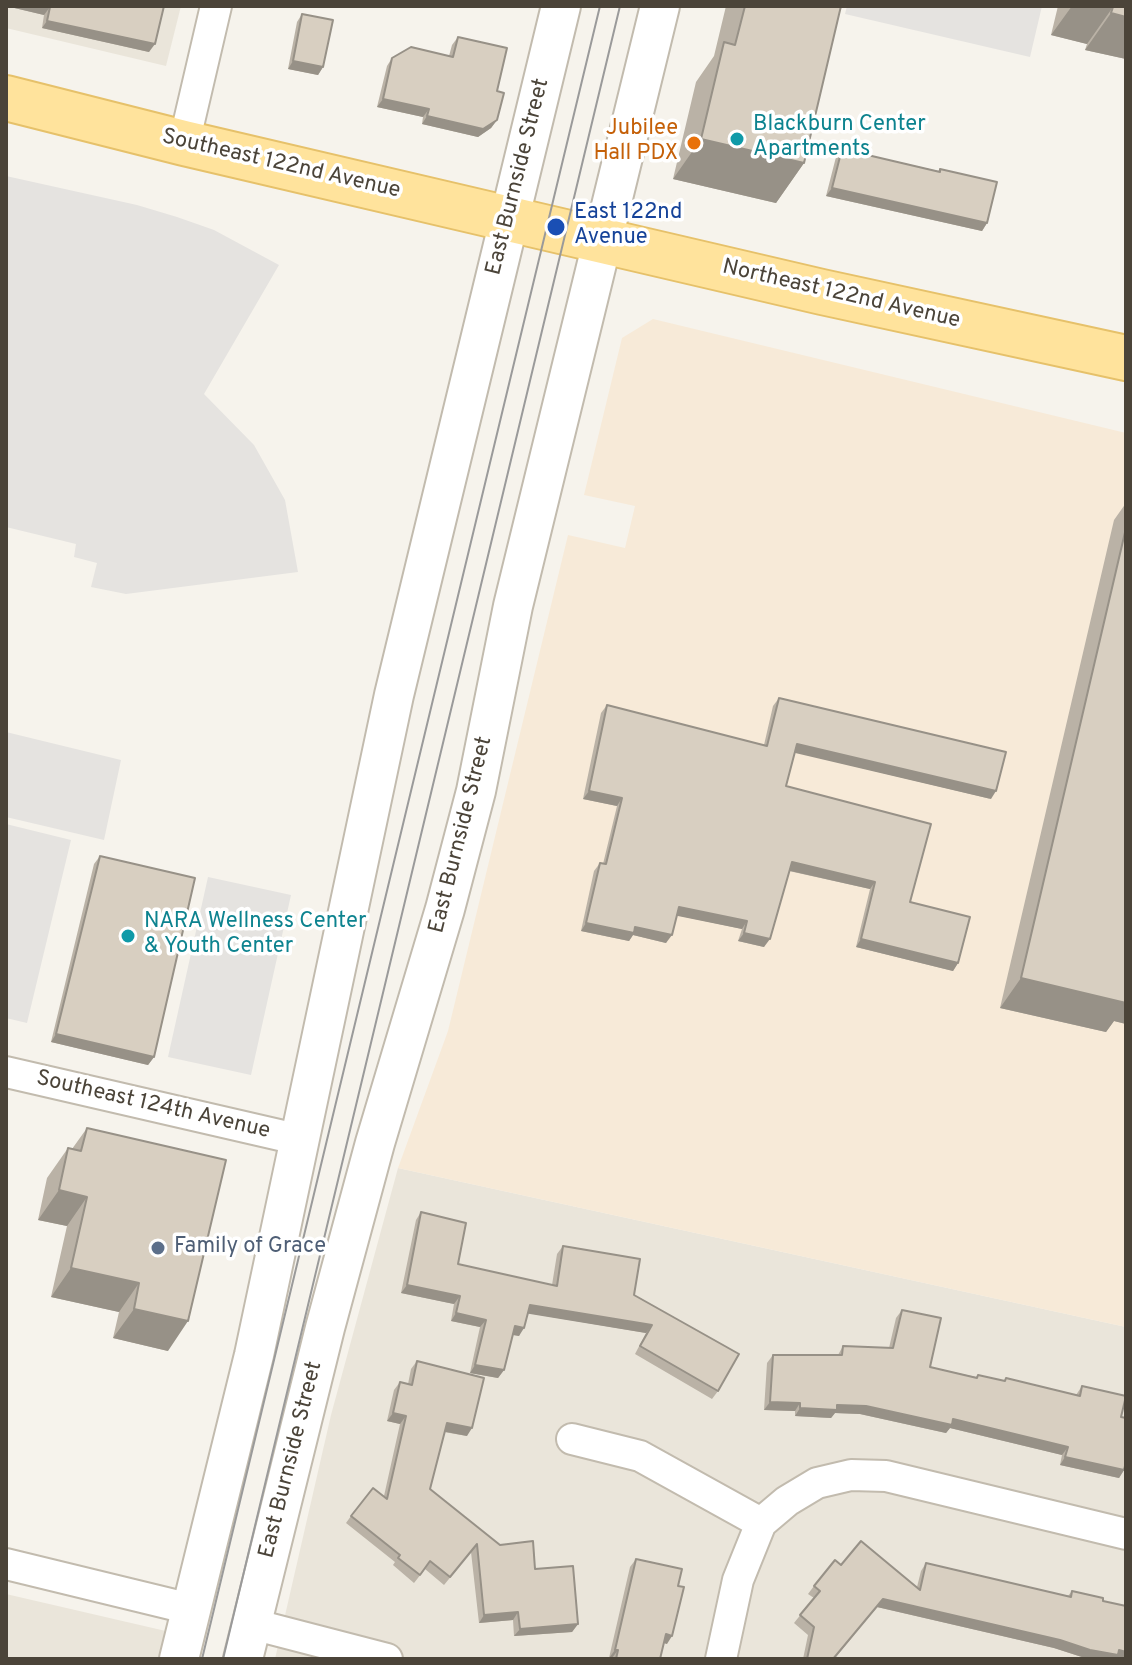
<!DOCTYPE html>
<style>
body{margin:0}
#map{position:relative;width:1132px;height:1665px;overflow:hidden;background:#f6f3ec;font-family:Overpass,sans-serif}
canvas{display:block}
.frame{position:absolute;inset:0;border:8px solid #4b4439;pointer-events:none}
</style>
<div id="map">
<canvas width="1132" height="1665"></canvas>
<div class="frame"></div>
</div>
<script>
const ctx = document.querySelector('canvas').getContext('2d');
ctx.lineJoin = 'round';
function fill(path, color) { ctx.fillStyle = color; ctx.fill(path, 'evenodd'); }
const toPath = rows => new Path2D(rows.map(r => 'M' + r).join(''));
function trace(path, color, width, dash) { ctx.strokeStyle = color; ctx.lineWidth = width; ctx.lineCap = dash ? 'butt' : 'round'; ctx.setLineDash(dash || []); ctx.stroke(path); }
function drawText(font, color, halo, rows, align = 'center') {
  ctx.font = font + ' Overpass,sans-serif'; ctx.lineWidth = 7; ctx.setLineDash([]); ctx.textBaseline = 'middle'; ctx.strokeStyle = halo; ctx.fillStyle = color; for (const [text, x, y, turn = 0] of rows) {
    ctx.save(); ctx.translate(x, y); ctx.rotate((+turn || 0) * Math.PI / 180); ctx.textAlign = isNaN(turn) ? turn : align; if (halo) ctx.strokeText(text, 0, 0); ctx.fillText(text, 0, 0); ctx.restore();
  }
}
const residential = toPath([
 [6,6,181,6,166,66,6,28],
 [398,1168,1126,1327,1126,1659,275,1659,331,1415],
 [6,1594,170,1632,163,1659,6,1659]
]);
const commercial = toPath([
 [653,319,1126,433,1126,1327,398,1168,448,1031,568,535,625,548,635,506,584,495,622,338]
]);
const parking = toPath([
 [847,6,1042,6,1030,57,845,14],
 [6,176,137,205,177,217,214,230,279,265,204,394,254,445,285,500,298,572,126,594,91,587,97,563,74,557,76,544,6,527],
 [6,732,121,760,104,840,6,817],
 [6,824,71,840,27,1023,6,1018],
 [208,877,291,895,251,1075,168,1057]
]);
const minor = toPath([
 [184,143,216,6],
 [6,1072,301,1140],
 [572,1439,640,1456,761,1523],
 [6,1564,191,1609],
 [252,1624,387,1659],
 [721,1659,738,1580,761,1523,787,1501,817,1483,851,1475,886,1476,1126,1534]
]);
const tertiary = toPath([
 [179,1659,254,1355,394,695,561,6],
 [243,1659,325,1328,375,1143,445,909,476,791,513,606,660,6]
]);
const primary = toPath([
 [6,98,184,143,509,219,822,292,1126,358]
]);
const tram = toPath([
 [202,1659,600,6],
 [223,1659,620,6]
]);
const wall = toPath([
 [6,6,164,6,149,52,42,28,44,15],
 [726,6,841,6,804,163,776,203,673,179,696,82,714,56],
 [1058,6,1126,6,1126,59,1085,50,1087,44,1051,35],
 [302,14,323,67,318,75,288,69,297,22],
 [458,37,497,91,497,120,491,128,478,137,422,124,423,117,377,107,387,66,392,58,449,56,452,45],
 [842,149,938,171,940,169,987,223,982,231,826,196,836,157],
 [1126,503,1126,1024,1114,1021,1106,1032,1000,1008,1114,520],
 [779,698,991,799,795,752,786,786,910,902,958,963,953,971,856,947,870,889,789,871,764,947,738,941,742,929,676,915,666,943,633,935,629,941,581,931,594,871,600,863,603,864,617,806,583,799,601,713,607,705,764,745,773,706],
 [100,856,154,1057,148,1065,51,1042,94,864],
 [87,1128,168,1351,113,1338,119,1312,51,1297,67,1226,38,1220,47,1178,68,1148,72,1149],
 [421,1212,458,1264,552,1285,557,1254,563,1246,634,1295,718,1391,712,1399,635,1354,646,1333,528,1313,519,1336,512,1335,504,1370,498,1378,470,1373,480,1327,451,1321,454,1304,401,1293,416,1220],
 [902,1310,930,1367,976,1377,978,1375,1004,1381,1006,1378,1076,1395,1082,1386,1121,1417,1124,1470,1119,1478,1060,1465,1062,1455,950,1428,946,1433,860,1414,835,1413,831,1418,795,1416,795,1411,764,1410,767,1363,773,1355,838,1355,843,1346,889,1348,896,1318],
 [417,1361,467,1436,444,1432,430,1489,500,1545,535,1569,578,1624,572,1632,514,1636,513,1620,479,1623,471,1552,444,1585,425,1569,414,1583,393,1565,395,1562,346,1523,351,1516,384,1496,400,1424,387,1421,394,1390,400,1382,408,1384,411,1369],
 [636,1559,667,1644,664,1643,660,1659,612,1659,609,1658,630,1567],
 [926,1563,1068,1596,1072,1591,1103,1601,1126,1659,1092,1659,1085,1658,1054,1648,877,1607,834,1659,803,1659,808,1635,794,1623,814,1598,808,1594,814,1586,841,1565,917,1587,921,1571]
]);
const shadedWall = toPath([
 [6,6,45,6,50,7,44,15],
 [1072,6,1109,6,1113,7,1087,44,1051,35],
 [1111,13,1126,17,1126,59,1085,50],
 [47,21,155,44,149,52,42,28],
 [293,61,323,67,318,75,288,69],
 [383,99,429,109,423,117,377,107],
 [427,116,497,120,491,128,478,137,422,124],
 [701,139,804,163,776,203,673,179],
 [832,188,987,223,982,231,826,196],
 [797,744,996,791,991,799,791,752],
 [589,791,622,798,617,806,583,799],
 [792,862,875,882,870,889,786,870],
 [679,907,747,921,742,929,673,915],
 [586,923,635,927,672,935,666,943,633,935,629,941,581,931],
 [744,933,770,939,764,947,738,941],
 [861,939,958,963,953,971,856,947],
 [1021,978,1126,996,1126,1024,1114,1021,1106,1032,1000,1008],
 [56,1034,154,1057,148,1065,51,1042],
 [59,1190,87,1197,67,1226,38,1220],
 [71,1268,139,1283,119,1312,51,1297],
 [407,1285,460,1296,454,1304,401,1293],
 [530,1305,652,1325,646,1333,524,1313],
 [134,1309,188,1321,168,1351,113,1338],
 [456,1313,486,1320,480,1327,451,1321],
 [515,1326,524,1328,519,1336,509,1334],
 [475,1365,504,1370,498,1378,470,1373],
 [770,1402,800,1403,795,1411,764,1410],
 [837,1405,866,1406,953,1419,1068,1447,1062,1455,950,1428,946,1433,860,1414,835,1413,831,1418,795,1416,800,1408],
 [393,1413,406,1416,400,1424,387,1421],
 [447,1423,472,1428,467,1436,441,1431],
 [1065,1457,1126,1462,1126,1471,1124,1470,1119,1478,1060,1465],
 [883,1599,1126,1652,1126,1659,1092,1659,1085,1658,1054,1648,877,1607,833,1659],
 [518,1612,513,1620,479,1623,484,1615],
 [578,1624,572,1632,514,1636,520,1629],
 [666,1634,672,1636,667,1644,661,1642],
 [615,1650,618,1650,612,1658,609,1658]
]);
const building = toPath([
 [45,6,164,6,155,44,47,21,50,7,45,6],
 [745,6,841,6,804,163,701,139,724,42,735,45,745,6],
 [1109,6,1126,6,1126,17,1111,13,1113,7,1109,6],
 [302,14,333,20,323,67,293,61,302,14],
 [458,37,507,48,497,91,504,93,497,120,483,129,427,116,429,109,383,99,392,58,411,47,453,57,458,37],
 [842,149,940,172,940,169,997,182,987,223,832,188,842,149],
 [1126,528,1126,1003,1021,978,1126,528],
 [779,698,1006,752,996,791,797,744,786,786,931,824,910,902,970,917,958,963,861,939,875,882,792,862,770,939,744,933,747,921,679,907,672,935,635,927,634,933,586,923,600,863,606,864,622,798,589,791,607,705,767,746,779,698],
 [100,856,195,878,154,1057,56,1034,100,856],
 [87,1128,226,1160,188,1321,134,1309,139,1283,71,1268,87,1197,59,1190,68,1148,81,1151,87,1128],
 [421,1212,466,1223,458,1264,557,1286,563,1246,640,1259,634,1295,739,1354,718,1391,640,1346,652,1325,530,1305,524,1328,515,1326,504,1370,475,1365,486,1320,456,1313,460,1296,407,1285,421,1212],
 [902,1310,941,1318,930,1367,977,1378,978,1375,1005,1381,1006,1378,1080,1396,1082,1386,1126,1396,1121,1417,1126,1418,1126,1462,1124,1470,1065,1457,1068,1447,953,1419,952,1425,866,1406,837,1405,837,1410,800,1408,800,1403,770,1402,773,1355,842,1355,843,1346,893,1348,902,1310],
 [417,1361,484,1378,472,1428,447,1423,430,1489,500,1545,533,1541,535,1569,573,1566,578,1624,520,1629,518,1612,484,1615,477,1544,450,1577,430,1561,420,1575,398,1558,400,1555,351,1516,373,1488,387,1499,406,1416,393,1413,400,1382,412,1385,417,1361],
 [861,1541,920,1590,926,1563,1071,1597,1072,1591,1103,1598,1103,1601,1126,1606,1126,1652,1119,1650,1118,1655,1090,1650,1060,1640,883,1599,833,1659,807,1659,814,1627,800,1615,820,1591,814,1586,835,1560,841,1565,861,1541],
 [636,1559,682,1569,678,1586,684,1587,672,1636,666,1634,660,1659,616,1659,618,1650,615,1650,636,1559]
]);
const markers = [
 [737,139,8,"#0f9aa8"],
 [694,143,8,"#e8710a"],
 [556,227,10,"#1a4fb4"],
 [128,936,8,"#0f9aa8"],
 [158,1248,8,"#5c6f8a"]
];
const cultureNames = [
 ["Blackburn Center",753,126],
 ["Apartments",753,151],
 ["NARA Wellness Center",144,923],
 ["& Youth Center",144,948]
];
const foodNames = [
 ["Jubilee",678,130],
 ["Hall PDX",678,155]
];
const streetNames = [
 ["Southeast 122nd Avenue",281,165,13],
 ["East Burnside Street",519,177,-76],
 ["Northeast 122nd Avenue",841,295,13],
 ["East Burnside Street",462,835,-76],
 ["Southeast 124th Avenue",153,1106,13],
 ["East Burnside Street",292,1460,-76]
];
const transitNames = [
 ["East 122nd",574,214],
 ["Avenue",574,239]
];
const serviceNames = [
 ["Family of Grace",174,1248]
];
fill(residential, '#eae5da');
fill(commercial, '#f7ead8');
fill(parking, '#e5e3e0');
trace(minor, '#c2bbae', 34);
trace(tertiary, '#c2bbae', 42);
trace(primary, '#e6c16a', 48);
trace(minor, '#fff', 30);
trace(tertiary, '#fff', 38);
trace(primary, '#ffe39c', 44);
trace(tram, '#9a9a9a', 2);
fill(wall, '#bab2a6');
fill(shadedWall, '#979187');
fill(building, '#d8cfc1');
trace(building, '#979187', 2);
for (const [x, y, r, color] of markers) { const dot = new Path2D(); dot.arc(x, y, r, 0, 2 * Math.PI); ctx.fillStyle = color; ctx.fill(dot); trace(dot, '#fff', 3); }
drawText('22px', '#0d838f', '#fff', cultureNames, 'left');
drawText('22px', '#c56008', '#fff', foodNames, 'right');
drawText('22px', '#4b4439', '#fff', streetNames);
drawText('22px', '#164399', '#fff', transitNames, 'left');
drawText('22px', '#4e5e75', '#fff', serviceNames, 'left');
</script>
